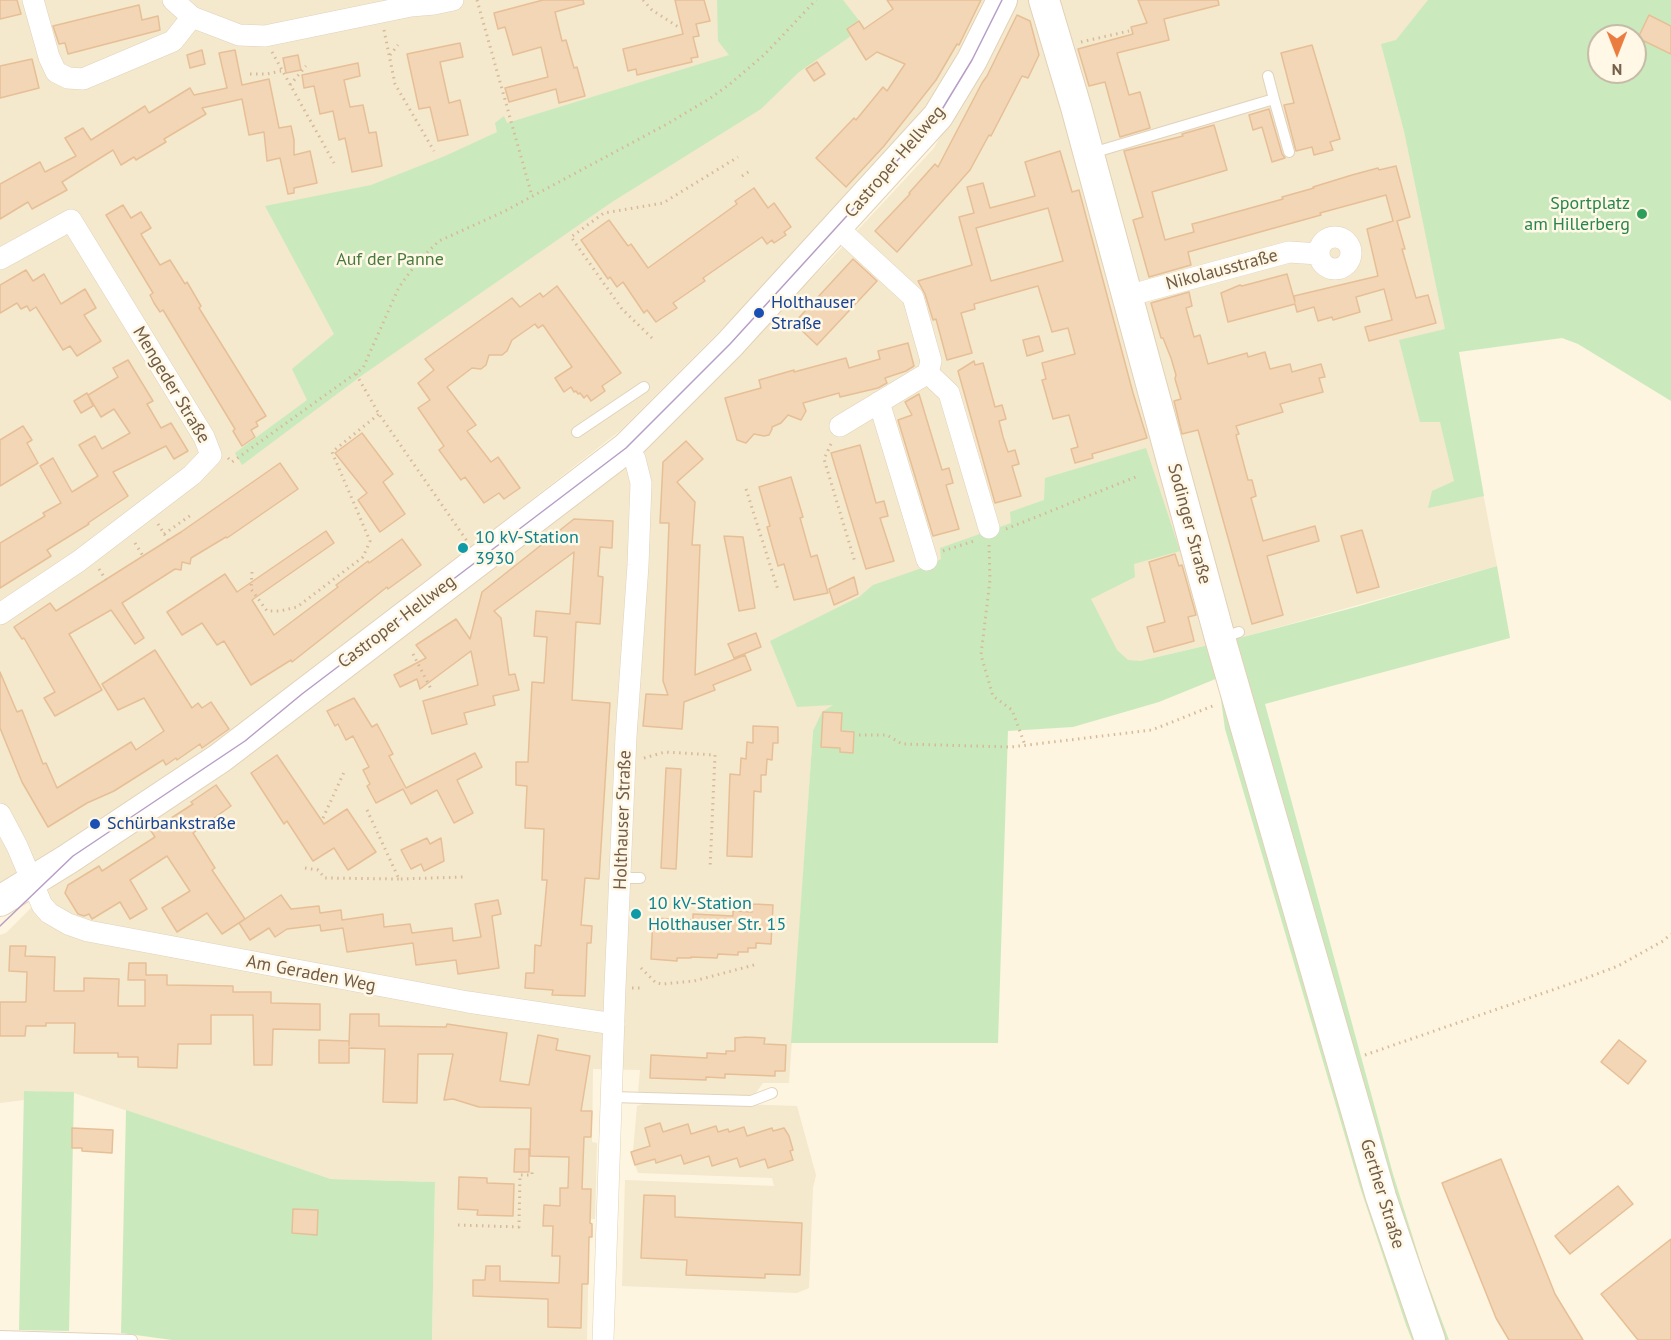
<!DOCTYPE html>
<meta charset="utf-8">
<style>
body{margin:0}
#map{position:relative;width:1671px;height:1340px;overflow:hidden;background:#fdf5df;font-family:"PT Sans",sans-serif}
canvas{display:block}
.north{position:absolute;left:1587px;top:24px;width:60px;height:60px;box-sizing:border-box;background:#fff8e6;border:2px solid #c7baa6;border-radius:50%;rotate:180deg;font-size:16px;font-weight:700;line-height:24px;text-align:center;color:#735c46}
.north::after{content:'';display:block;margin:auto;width:21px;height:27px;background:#eb7c3f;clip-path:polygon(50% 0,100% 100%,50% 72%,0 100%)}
</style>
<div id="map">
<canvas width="1671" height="1340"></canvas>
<div class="north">N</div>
</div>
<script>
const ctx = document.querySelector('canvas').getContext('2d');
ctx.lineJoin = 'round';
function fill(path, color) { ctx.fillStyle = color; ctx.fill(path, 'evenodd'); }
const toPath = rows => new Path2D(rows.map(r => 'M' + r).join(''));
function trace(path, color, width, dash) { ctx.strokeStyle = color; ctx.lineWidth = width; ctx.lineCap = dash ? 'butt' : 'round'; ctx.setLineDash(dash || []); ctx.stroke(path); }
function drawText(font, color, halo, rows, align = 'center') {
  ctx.font = font + ' "PT Sans",sans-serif'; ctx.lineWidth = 5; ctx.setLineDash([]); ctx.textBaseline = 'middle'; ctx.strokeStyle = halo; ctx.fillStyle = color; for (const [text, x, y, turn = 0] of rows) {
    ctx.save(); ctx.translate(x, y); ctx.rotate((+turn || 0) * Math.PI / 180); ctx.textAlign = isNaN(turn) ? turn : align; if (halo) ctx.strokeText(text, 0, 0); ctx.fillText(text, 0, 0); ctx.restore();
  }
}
const residential = toPath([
 [0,0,992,0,918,118,812,239,621,430,203,755,0,888],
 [1015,0,1671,0,1635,36,1396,40,1497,566,1247,636,1140,661,813,731,789,1083,763,1083,752,1098,638,1093,640,1070,593,1069,592,1142,597,1143,595,1219,590,1219,590,1223,592,1224,592,1237,589,1237,587,1340,432,1340,435,1182,331,1179,74,1093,24,1091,24,1100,0,1103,0,935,6,933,53,886,253,747,509,557,640,448,829,261,934,148],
 [650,1101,797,1106,816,1175,813,1188,809,1288,797,1293,622,1286,625,1180,774,1186,772,1178,638,1173,631,1152,633,1151,637,1106]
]);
const green = toPath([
 [717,0,843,0,864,27,799,72,761,109,612,202,361,376,242,465,235,453,307,400,292,369,334,334,265,206,371,185,445,156,497,132,495,123,504,116,507,123,729,55,718,41],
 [1428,0,1671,0,1671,401,1578,344,1562,338,1459,352,1484,496,1428,508,1432,491,1454,481,1440,422,1420,422,1399,340,1445,329,1404,131,1381,44,1396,40],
 [1599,36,1635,36,1635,72,1599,72],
 [1146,448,1180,551,1134,564,1135,577,1091,599,1117,650,1128,660,1140,661,1247,636,1356,607,1497,566,1510,638,1265,704,1393,1174,1423,1270,1449,1340,1412,1340,1406,1325,1360,1187,1225,729,1218,678,1159,702,1073,727,1008,731,998,1043,791,1043,813,731,822,712,833,705,797,707,770,641,859,597,873,585,922,568,941,559,940,548,1011,523,1010,512,1044,500,1045,478],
 [24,1091,74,1092,69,1331,19,1330],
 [126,1110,331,1179,435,1182,432,1340,172,1340,121,1333]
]);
const building = toPath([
 [0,0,17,0,21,14,0,19,0,0],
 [543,0,583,0,584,4,555,12,562,41,566,40,574,68,577,67,585,96,559,103,556,89,509,102,505,88,548,77,541,47,513,55,505,27,498,29,494,13,543,0],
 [675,0,704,0,710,21,696,24,699,36,693,37,698,57,691,58,692,62,637,75,636,69,628,71,623,49,683,34,675,0],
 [887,0,981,0,959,45,957,44,936,80,884,146,846,187,816,158,854,118,856,120,883,87,887,91,905,64,877,52,866,60,847,29,859,21,864,29,893,9,887,0],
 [1138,0,1218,0,1219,5,1164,19,1169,40,1117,53,1129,95,1140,92,1150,128,1120,137,1105,82,1089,86,1078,49,1133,34,1131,27,1147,23,1138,0],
 [139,5,142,20,158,16,160,30,68,54,65,43,59,44,53,26,139,5],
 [1017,15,1030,21,1039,55,1028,78,1022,76,991,136,989,135,970,170,897,252,875,231,910,194,909,193,935,164,938,167,982,83,987,76,1017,15],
 [1649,15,1671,26,1671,54,1638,38,1649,15],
 [460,43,463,57,440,62,449,103,460,100,468,135,438,141,430,107,419,109,407,54,460,43],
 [1312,45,1340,139,1330,142,1333,150,1314,155,1312,147,1296,151,1284,105,1294,103,1281,53,1312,45],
 [202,50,205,64,190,68,187,55,202,50],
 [235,50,242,85,269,79,279,128,291,126,294,140,294,155,310,151,317,183,294,188,294,193,288,194,280,158,267,161,264,132,249,135,242,99,202,108,206,114,164,139,166,142,136,160,134,157,121,165,113,150,62,182,67,190,32,209,28,202,0,219,0,184,40,162,45,172,76,156,65,138,83,128,91,140,145,106,149,113,190,88,194,95,227,88,219,53,235,50],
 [298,55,301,70,286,73,283,58,298,55],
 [32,59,39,88,0,98,0,66,32,59],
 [817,62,825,74,814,81,806,69,817,62],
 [358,63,360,76,344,80,347,94,350,107,363,105,369,133,376,132,382,166,352,172,345,138,339,140,333,111,320,114,314,86,304,88,302,75,358,63],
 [1269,109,1282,154,1285,158,1272,162,1262,127,1253,130,1249,115,1269,109],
 [1214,125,1227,170,1152,192,1165,240,1194,232,1192,224,1200,222,1283,199,1282,197,1314,188,1313,187,1352,175,1378,168,1379,170,1396,166,1410,217,1397,221,1405,249,1402,249,1416,298,1428,295,1436,323,1369,341,1365,327,1392,320,1384,289,1356,297,1360,312,1333,320,1332,317,1318,321,1314,307,1297,312,1295,304,1228,322,1221,293,1240,285,1242,286,1287,274,1295,302,1294,296,1378,276,1367,229,1393,221,1386,195,1320,213,1321,215,1188,252,1191,265,1149,277,1133,220,1143,217,1124,151,1183,136,1182,134,1214,125],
 [1060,151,1072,192,1079,190,1133,393,1147,438,1092,454,1093,458,1075,463,1071,449,1078,447,1069,415,1053,419,1042,380,1046,379,1042,363,1075,354,1068,328,1052,332,1038,286,974,304,975,309,961,313,972,353,947,360,936,319,933,320,925,294,918,281,972,265,959,217,974,213,967,187,983,183,990,208,1035,196,1025,162,1060,151],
 [1048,208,1063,261,991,281,976,228,1048,208],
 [754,188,768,208,774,203,791,227,784,232,786,235,774,243,772,240,767,244,762,237,703,278,705,281,673,303,677,308,656,322,647,310,644,313,623,282,617,287,610,277,608,279,581,240,609,220,628,246,631,244,648,268,737,204,735,201,754,188],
 [123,205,131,218,141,212,151,228,141,234,142,236,160,265,170,260,185,284,187,282,201,306,199,308,266,416,256,422,258,426,251,430,255,437,242,446,233,431,235,429,163,310,160,312,154,303,150,295,153,293,106,215,123,205],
 [853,259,877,281,817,345,794,323,853,259],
 [26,270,33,281,44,274,61,304,85,289,96,308,84,315,101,341,77,356,70,346,63,350,36,307,30,311,27,306,21,309,17,303,0,313,0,285,26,270],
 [557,286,621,373,602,386,605,391,591,401,587,395,584,398,580,393,578,394,576,391,574,392,571,387,564,392,555,378,572,367,543,325,538,328,535,324,512,340,507,351,502,355,489,355,486,365,481,369,472,368,447,387,476,425,467,431,491,462,498,457,520,488,504,499,499,493,484,503,465,477,461,480,439,450,444,446,418,408,430,400,418,383,434,370,425,359,512,298,520,307,540,293,543,297,557,286],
 [1189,292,1192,306,1186,308,1194,337,1200,335,1208,364,1247,353,1248,357,1265,352,1270,369,1290,364,1292,372,1321,364,1325,377,1319,378,1323,392,1280,404,1283,412,1236,426,1239,434,1236,435,1248,480,1252,480,1256,496,1251,498,1263,541,1315,526,1319,541,1267,556,1283,615,1252,624,1198,430,1182,434,1174,401,1181,399,1175,379,1176,375,1171,358,1163,338,1161,338,1151,303,1189,292],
 [1039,336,1043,351,1027,356,1023,340,1039,336],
 [908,343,914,366,906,371,885,378,887,383,878,388,840,397,839,393,803,403,806,411,801,420,788,415,781,423,772,427,772,429,769,435,764,436,754,434,746,443,737,440,725,398,761,388,759,380,794,370,794,372,846,358,849,368,880,359,878,351,908,343],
 [128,360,153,401,147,404,161,428,171,423,188,451,174,459,166,446,113,472,128,496,88,523,89,524,47,550,51,556,0,588,0,543,45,516,43,513,61,503,40,466,53,458,72,492,98,476,79,445,95,436,102,449,130,433,114,409,101,417,88,395,118,377,113,368,128,360],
 [974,361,975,365,983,363,995,407,1002,405,1006,419,999,421,1003,437,1008,452,1015,450,1019,464,1012,466,1021,496,995,503,958,371,974,361],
 [87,393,93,406,81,413,74,401,87,393],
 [919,394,942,470,949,468,953,483,946,485,959,529,933,536,898,420,912,415,905,402,919,394],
 [23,426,32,440,27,443,38,463,0,486,0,440,23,426],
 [362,433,393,474,383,482,405,514,380,532,358,500,367,493,335,453,362,433],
 [686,441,703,459,677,482,695,502,692,545,700,545,695,675,745,655,751,670,713,685,715,690,684,702,682,729,643,726,646,694,668,695,663,681,669,523,660,523,663,462,686,441],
 [860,445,876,503,884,501,888,516,880,518,894,561,866,569,831,453,860,445],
 [280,463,298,489,227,538,226,537,191,558,190,564,182,562,181,570,175,569,122,603,144,638,135,644,111,610,69,634,102,690,55,716,44,698,55,692,24,638,22,639,14,627,50,603,56,611,181,532,280,463],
 [791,477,803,517,800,518,811,557,817,555,828,593,794,600,784,564,778,566,767,527,770,526,759,487,791,477],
 [574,519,613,521,612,548,600,547,598,576,603,577,600,624,576,622,572,700,610,703,599,879,585,878,581,925,592,926,591,943,587,943,585,996,552,995,553,990,525,988,526,973,534,973,535,945,541,946,547,880,542,880,544,829,525,828,527,786,516,785,516,762,528,762,532,682,544,683,547,637,534,636,536,611,570,614,574,552,494,611,501,618,509,675,515,674,519,690,493,696,495,705,464,713,467,724,432,734,423,701,478,685,471,651,420,689,417,679,400,687,394,675,426,658,416,645,456,619,470,639,482,592,574,519],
 [1362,530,1379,587,1357,593,1341,536,1362,530],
 [326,531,334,543,252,600,274,635,338,587,336,585,368,561,369,563,402,539,421,565,388,589,387,587,292,662,291,660,251,685,224,641,217,645,202,623,182,635,167,612,225,574,237,592,326,531],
 [724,536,743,537,755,608,739,611,724,536],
 [1175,554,1179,566,1182,565,1196,615,1188,617,1194,641,1154,652,1147,627,1165,622,1149,562,1175,554],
 [854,577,858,594,834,605,829,589,854,577],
 [756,633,761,647,734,658,728,644,756,633],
 [155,650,192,708,198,703,202,708,211,702,229,729,202,748,200,744,177,760,176,758,166,765,163,760,114,791,87,803,48,827,22,782,0,728,0,672,17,712,22,710,43,764,46,763,57,788,131,742,136,750,164,731,144,698,118,710,102,684,155,650],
 [354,698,372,727,377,724,393,754,389,756,406,788,475,753,482,767,457,780,473,813,454,823,437,790,411,804,403,789,376,803,367,786,370,784,363,770,369,767,353,736,346,740,338,724,335,726,327,711,354,698],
 [823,712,842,713,841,731,854,732,853,753,840,752,840,748,821,747,823,712],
 [753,726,778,727,778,743,773,743,772,760,767,759,766,775,761,775,761,792,754,791,752,857,727,856,730,774,740,775,741,758,746,759,747,742,753,743,753,726],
 [277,755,324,824,347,809,376,852,348,870,334,848,313,861,287,821,284,824,251,773,277,755],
 [666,768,681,769,676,869,661,868,666,768],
 [216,785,231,806,193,833,215,868,212,870,245,919,222,934,207,913,177,932,162,908,190,891,167,856,130,880,147,909,130,919,120,902,92,919,89,914,84,916,78,914,65,893,68,885,99,866,102,871,155,837,151,831,193,804,191,802,216,785],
 [427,838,430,844,441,838,444,861,424,871,421,864,411,869,401,850,427,838],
 [281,895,291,909,319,906,320,913,341,910,342,920,383,914,384,927,410,924,412,933,452,928,453,941,481,937,475,904,498,900,501,914,492,916,499,968,458,974,456,960,416,965,413,943,347,952,343,928,321,931,320,925,287,929,275,937,269,928,250,940,239,923,281,895],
 [753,904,773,905,771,944,756,943,756,948,748,948,748,952,738,952,738,955,718,954,717,958,691,957,691,958,677,958,677,961,651,959,653,918,693,920,693,914,733,916,733,911,752,912,753,904],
 [10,946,26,946,25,956,55,957,54,991,84,991,84,978,119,979,118,1006,145,1006,145,980,128,980,129,963,146,963,146,975,167,975,167,985,233,986,233,992,271,992,271,1003,320,1004,320,1030,273,1029,272,1065,254,1065,253,1015,211,1015,211,1044,178,1044,177,1068,138,1067,138,1057,118,1057,118,1053,74,1053,75,1023,46,1023,46,1026,26,1026,25,1036,0,1036,0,1002,26,1002,27,972,9,971,10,946],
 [350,1014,379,1014,379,1026,446,1027,447,1024,507,1033,500,1081,529,1085,538,1035,558,1039,556,1050,590,1056,581,1111,592,1111,591,1137,584,1137,582,1189,591,1189,590,1223,592,1224,592,1237,589,1237,588,1284,582,1284,581,1328,548,1327,548,1299,473,1296,473,1280,485,1280,486,1266,500,1266,500,1281,559,1283,560,1256,552,1256,553,1226,543,1226,544,1205,560,1206,560,1188,568,1188,569,1157,530,1156,531,1108,479,1107,453,1099,444,1100,453,1054,418,1054,417,1103,383,1102,385,1049,349,1048,349,1063,319,1063,319,1040,349,1041,349,1046,350,1014],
 [746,1037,765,1038,764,1044,786,1045,785,1071,775,1071,775,1076,725,1074,725,1078,706,1077,706,1080,650,1078,651,1055,707,1058,707,1053,726,1054,726,1051,735,1051,735,1038,746,1037],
 [1619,1040,1646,1061,1628,1084,1601,1062,1619,1040],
 [660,1123,663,1132,688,1124,691,1134,716,1126,718,1132,728,1129,729,1132,744,1127,747,1136,772,1128,773,1131,784,1128,789,1136,793,1150,790,1151,793,1160,768,1168,765,1159,740,1167,737,1158,712,1166,709,1156,684,1164,681,1155,656,1163,655,1159,635,1165,631,1152,650,1146,645,1128,660,1123],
 [72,1128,113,1130,112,1153,82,1151,82,1148,72,1148,72,1128],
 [515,1149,529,1149,529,1172,514,1172,515,1149],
 [1501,1159,1555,1294,1583,1340,1509,1340,1496,1318,1442,1183,1501,1159],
 [459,1177,487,1178,487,1183,514,1184,513,1216,477,1215,478,1210,458,1209,459,1177],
 [1618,1186,1633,1204,1570,1254,1555,1236,1618,1186],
 [644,1195,675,1196,675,1217,802,1223,800,1275,765,1274,765,1278,686,1275,687,1260,641,1258,644,1195],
 [293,1209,318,1210,317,1235,292,1233,293,1209],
 [1671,1239,1671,1340,1638,1340,1601,1294,1671,1239]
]);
const path = toPath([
 [477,0,532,196],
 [643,0,652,10,680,28],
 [384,30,395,84,434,151],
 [1081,42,1129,31],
 [272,52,334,163],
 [390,55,398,45],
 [250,74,267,74,281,71],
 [290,85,306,66],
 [742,176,750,171],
 [652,338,622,309,571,237,604,213,663,203,738,157],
 [356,374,379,414,467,541],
 [831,444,824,459,855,562],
 [228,458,232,462,363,368,399,287,419,260,439,241,503,212,667,124,709,99,730,84,765,54,816,0],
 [746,489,778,590],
 [158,524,168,540],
 [1006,529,1138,476],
 [164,534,191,515],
 [135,543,143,556],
 [989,545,990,580,981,655,993,696,1012,710,1025,745],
 [943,551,977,540],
 [99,569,106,580],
 [252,572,251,589,267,611,280,611,297,607,363,557,370,541,332,452,379,414],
 [413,654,431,689],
 [859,735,887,735,902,744,1011,747,1152,730,1215,705],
 [644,758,665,752,715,755,710,869],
 [367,810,399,879,464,877],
 [323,818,345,770],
 [305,868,318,870,325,878,399,879],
 [641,968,656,983,663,984,694,981,754,965],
 [632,988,644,988],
 [1365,1055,1581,980,1618,966,1663,941,1671,934],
 [458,1225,519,1227,520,1175,532,1175,532,1168]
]);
const lane = toPath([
 [1268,76,1274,99],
 [1092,153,1274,99,1289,152],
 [577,432,644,387],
 [1221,638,1239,632],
 [620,878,640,878],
 [612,1097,751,1101,772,1093],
 [0,1336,132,1340]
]);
const street = toPath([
 [33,0,49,57,56,72,68,78,83,79,173,41,192,17],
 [173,0,192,17,239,35,265,36,411,6,434,4,453,0],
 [838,228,913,297,931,361,928,373,840,426],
 '1319 253a16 16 0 1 1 32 0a16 16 0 1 1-32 0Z',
 [0,259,71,220,204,437,211,455,192,475,79,561,0,614],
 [1127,296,1289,252,1319,254],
 [928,373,949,393,989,528],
 [879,402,927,560],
 [0,814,17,846,42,905,49,913,68,924,88,931,468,1002,614,1024],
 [603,1340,615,987,626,736,638,565,641,483,635,459,626,448]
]);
const secondary = toPath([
 [1044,0,1076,107,1220,638,1381,1197,1430,1340],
 [0,901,68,859,220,758,626,448,730,344,938,116,972,60,1002,0]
]);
const tram = toPath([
 [0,926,73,856,245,741,302,694,626,448,730,344,938,116,972,60,1002,0]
]);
const markers = [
 [1642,214,6,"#2e9e5b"],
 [759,313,6,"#1a4fb4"],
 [463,548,6,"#0f9aa8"],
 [95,824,6,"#1a4fb4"],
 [636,914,6,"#0f9aa8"]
];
const streetNames = [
 ["Castroper Hellweg",895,162,-49],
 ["Nikolausstraße",1222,270,-15],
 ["Mengeder Straße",171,385,59],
 ["Sodinger Straße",1189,524,75],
 ["Castroper Hellweg",397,622,-37],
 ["Holthauser Straße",623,820,-88],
 ["Am Geraden Weg",311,974,11],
 ["Gerther Straße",1382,1194,73]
];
const leisureNames = [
 ["Sportplatz",1630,204],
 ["am Hillerberg",1630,225]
];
const parkNames = [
 ["Auf der Panne",390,260]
];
const transitNames = [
 ["Holthauser",771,303],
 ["Straße",771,324],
 ["Schürbankstraße",107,824]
];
const cultureNames = [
 ["10 kV-Station",475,538],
 ["3930",475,559],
 ["10 kV-Station",648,904],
 ["Holthauser Str. 15",648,925]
];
fill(residential, '#f4e8cd');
fill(green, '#caeabe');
fill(building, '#f3d6b6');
trace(building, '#e6bf96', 1.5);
trace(lane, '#e1d2bb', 12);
trace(street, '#e1d2bb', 22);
trace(secondary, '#e3d1b6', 32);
trace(path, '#d7ba99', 3, [1.5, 4.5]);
trace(lane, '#fff', 10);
trace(street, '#fff', 21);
trace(secondary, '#fff', 30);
trace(tram, '#b89ec5', 1.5);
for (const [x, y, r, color] of markers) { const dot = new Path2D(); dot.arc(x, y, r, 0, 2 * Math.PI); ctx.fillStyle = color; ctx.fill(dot); trace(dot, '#fff8e6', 2); }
drawText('18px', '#735c46', '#fff8e6', streetNames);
drawText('18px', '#27864d', '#fff8e6', leisureNames, 'right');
drawText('18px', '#487a3e', '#fff8e6', parkNames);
drawText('18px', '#164399', '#fff8e6', transitNames, 'left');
drawText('18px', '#0d838f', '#fff8e6', cultureNames, 'left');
</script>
